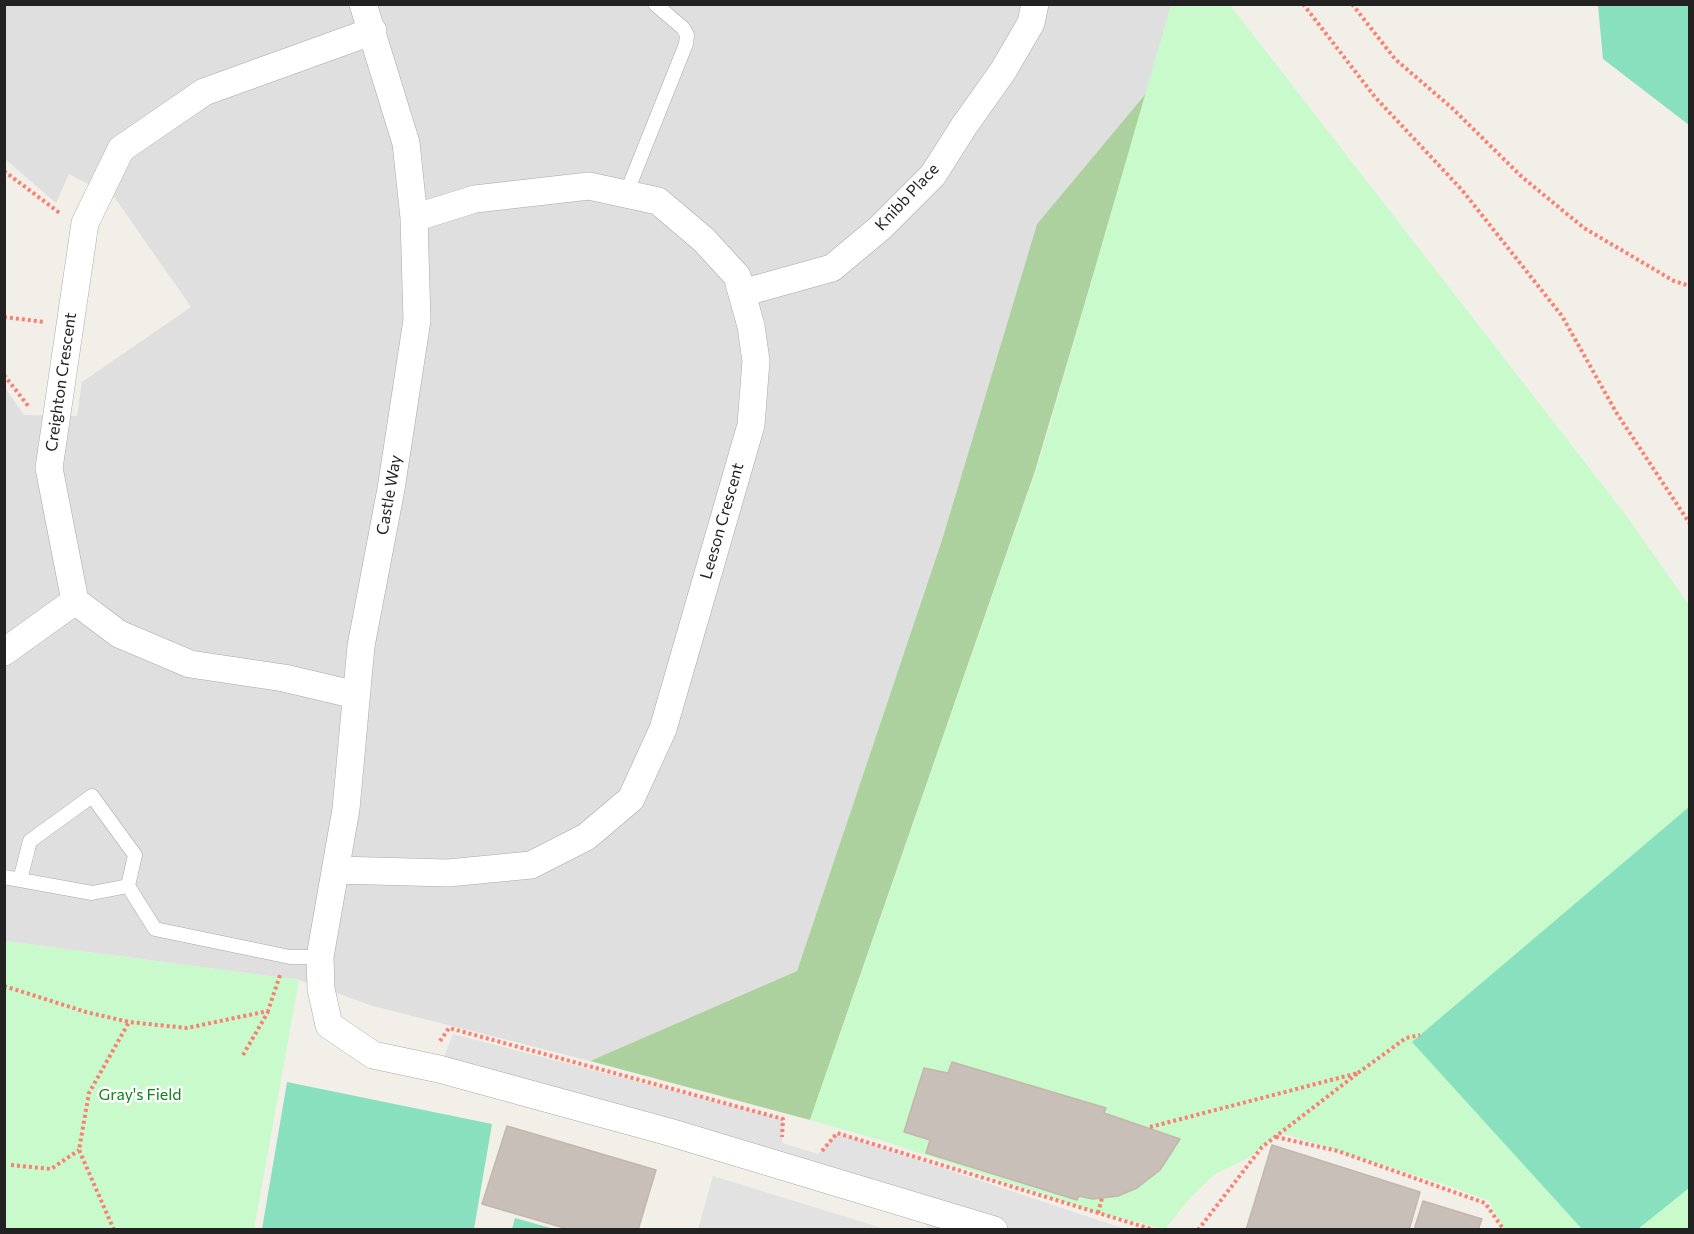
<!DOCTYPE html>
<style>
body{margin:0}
#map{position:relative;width:1694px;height:1234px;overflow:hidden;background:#f2efe9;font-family:Commissioner,sans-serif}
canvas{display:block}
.frame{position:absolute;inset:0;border:6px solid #222;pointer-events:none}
</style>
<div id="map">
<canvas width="1694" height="1234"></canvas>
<div class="frame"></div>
</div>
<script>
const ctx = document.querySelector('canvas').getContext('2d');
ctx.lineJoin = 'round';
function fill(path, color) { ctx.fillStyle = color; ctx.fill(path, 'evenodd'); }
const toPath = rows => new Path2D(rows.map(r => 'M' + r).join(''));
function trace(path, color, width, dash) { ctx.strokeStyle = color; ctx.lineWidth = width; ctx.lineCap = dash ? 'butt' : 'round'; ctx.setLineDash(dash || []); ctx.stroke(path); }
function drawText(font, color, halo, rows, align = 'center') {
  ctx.font = font + ' Commissioner,sans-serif'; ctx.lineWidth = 5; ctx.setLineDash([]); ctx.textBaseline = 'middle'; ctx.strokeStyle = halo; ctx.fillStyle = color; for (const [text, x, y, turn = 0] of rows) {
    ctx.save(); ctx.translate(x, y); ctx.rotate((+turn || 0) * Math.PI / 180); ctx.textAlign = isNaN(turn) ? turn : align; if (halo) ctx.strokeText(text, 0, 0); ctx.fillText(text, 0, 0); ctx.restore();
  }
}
const residential = toPath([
 [5,5,1171,5,1148,91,1037,224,942,540,797,971,590,1061,373,1006,299,980,5,941,4,386,24,415,77,416,82,382,191,307,115,198,69,174,56,203,5,159]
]);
const forest = toPath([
 [1148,91,1035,471,810,1120,590,1061,797,971,942,540,1037,224]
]);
const park = toPath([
 [1171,5,1230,5,1625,514,1689,605,1689,1229,1504,1229,1489,1201,1443,1184,1281,1133,1248,1158,1215,1174,1191,1197,1165,1229,1098,1213,884,1141,810,1120,1041,455],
 [5,941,299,980,254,1229,5,1230]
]);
const pitch = toPath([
 [1598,5,1689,5,1689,125,1603,59],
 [1689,807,1689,1188,1638,1229,1582,1229,1412,1042],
 [287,1082,492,1124,474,1229,262,1229],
 [515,1218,554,1229,512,1229]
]);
const parking = toPath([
 [453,1034,783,1119,782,1143,818,1154,837,1133,1125,1229,929,1229,917,1208,439,1069],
 [713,1176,885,1229,698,1229]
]);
const building = toPath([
 [952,1062,1106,1108,1104,1113,1180,1139,1160,1170,1137,1188,1118,1196,1093,1199,1079,1196,1077,1200,926,1153,930,1140,904,1132,924,1068,948,1073,952,1062],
 [507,1126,656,1170,638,1230,571,1230,482,1204,507,1126],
 [1272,1145,1420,1192,1409,1230,1246,1230,1272,1145],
 [1423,1201,1482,1219,1478,1230,1414,1230,1423,1201]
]);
const path = toPath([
 [1303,4,1375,97,1462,190,1562,316,1616,412,1690,524],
 [1352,4,1395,59,1452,108,1522,177,1584,228,1674,281,1690,286],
 [4,171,61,214],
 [4,317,44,322],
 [4,375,29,407],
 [4,986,86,1012,129,1022,187,1028,268,1011,280,975],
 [440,1041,449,1028,783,1119,782,1137],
 [243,1055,268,1012],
 [1358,1073,1406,1038,1420,1035],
 [1150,1127,1358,1073,1262,1147,1198,1230],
 [1276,1137,1338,1151,1485,1203,1504,1230],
 [822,1151,837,1133,1154,1230],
 [11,1165,51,1169,79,1150],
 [1098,1213,1102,1198],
 [114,1230,79,1150,89,1093,129,1022]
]);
const service = toPath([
 [626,194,686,44,687,35,683,28,655,4],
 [4,877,92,893,128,886,155,929,290,957,320,957],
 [20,880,30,841,92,796,135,855,128,886]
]);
const minor = toPath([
 [363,4,406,143,414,218,417,320,391,489,361,646,346,809,320,957,321,989,329,1025,373,1055,439,1069,669,1132,994,1230],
 [742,293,832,268,880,228,933,175,964,126,1003,71,1031,23,1035,4],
 [4,652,75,601],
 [356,695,284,678,190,664,119,634,75,601,49,468,85,223,121,149,204,92,373,31],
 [336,870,448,873,531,865,586,837,631,799,663,729,751,425,756,361,751,326,737,276,704,240,658,201,589,186,475,199,414,218]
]);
const streetNames = [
 ["Knibb Place",907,197,-47],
 ["Creighton Crescent",61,382,-82],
 ["Castle Way",389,495,-80],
 ["Leeson Crescent",722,521,-74]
];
const parkNames = [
 ["Gray's Field",140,1095]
];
fill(residential, '#e0dfdf');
fill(forest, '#add19e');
fill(park, '#c8facc');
fill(pitch, '#88e0be');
fill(parking, '#e2e2e2');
fill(building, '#c7bfb8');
trace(building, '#c4b6ab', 1.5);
trace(service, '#a9a9a9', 15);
trace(minor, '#a9a9a9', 28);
trace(path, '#fa8072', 4, [3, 3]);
trace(service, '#fff', 14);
trace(minor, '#fff', 27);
drawText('16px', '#222', '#fff', streetNames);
drawText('16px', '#0c8416', '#fff', parkNames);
</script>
